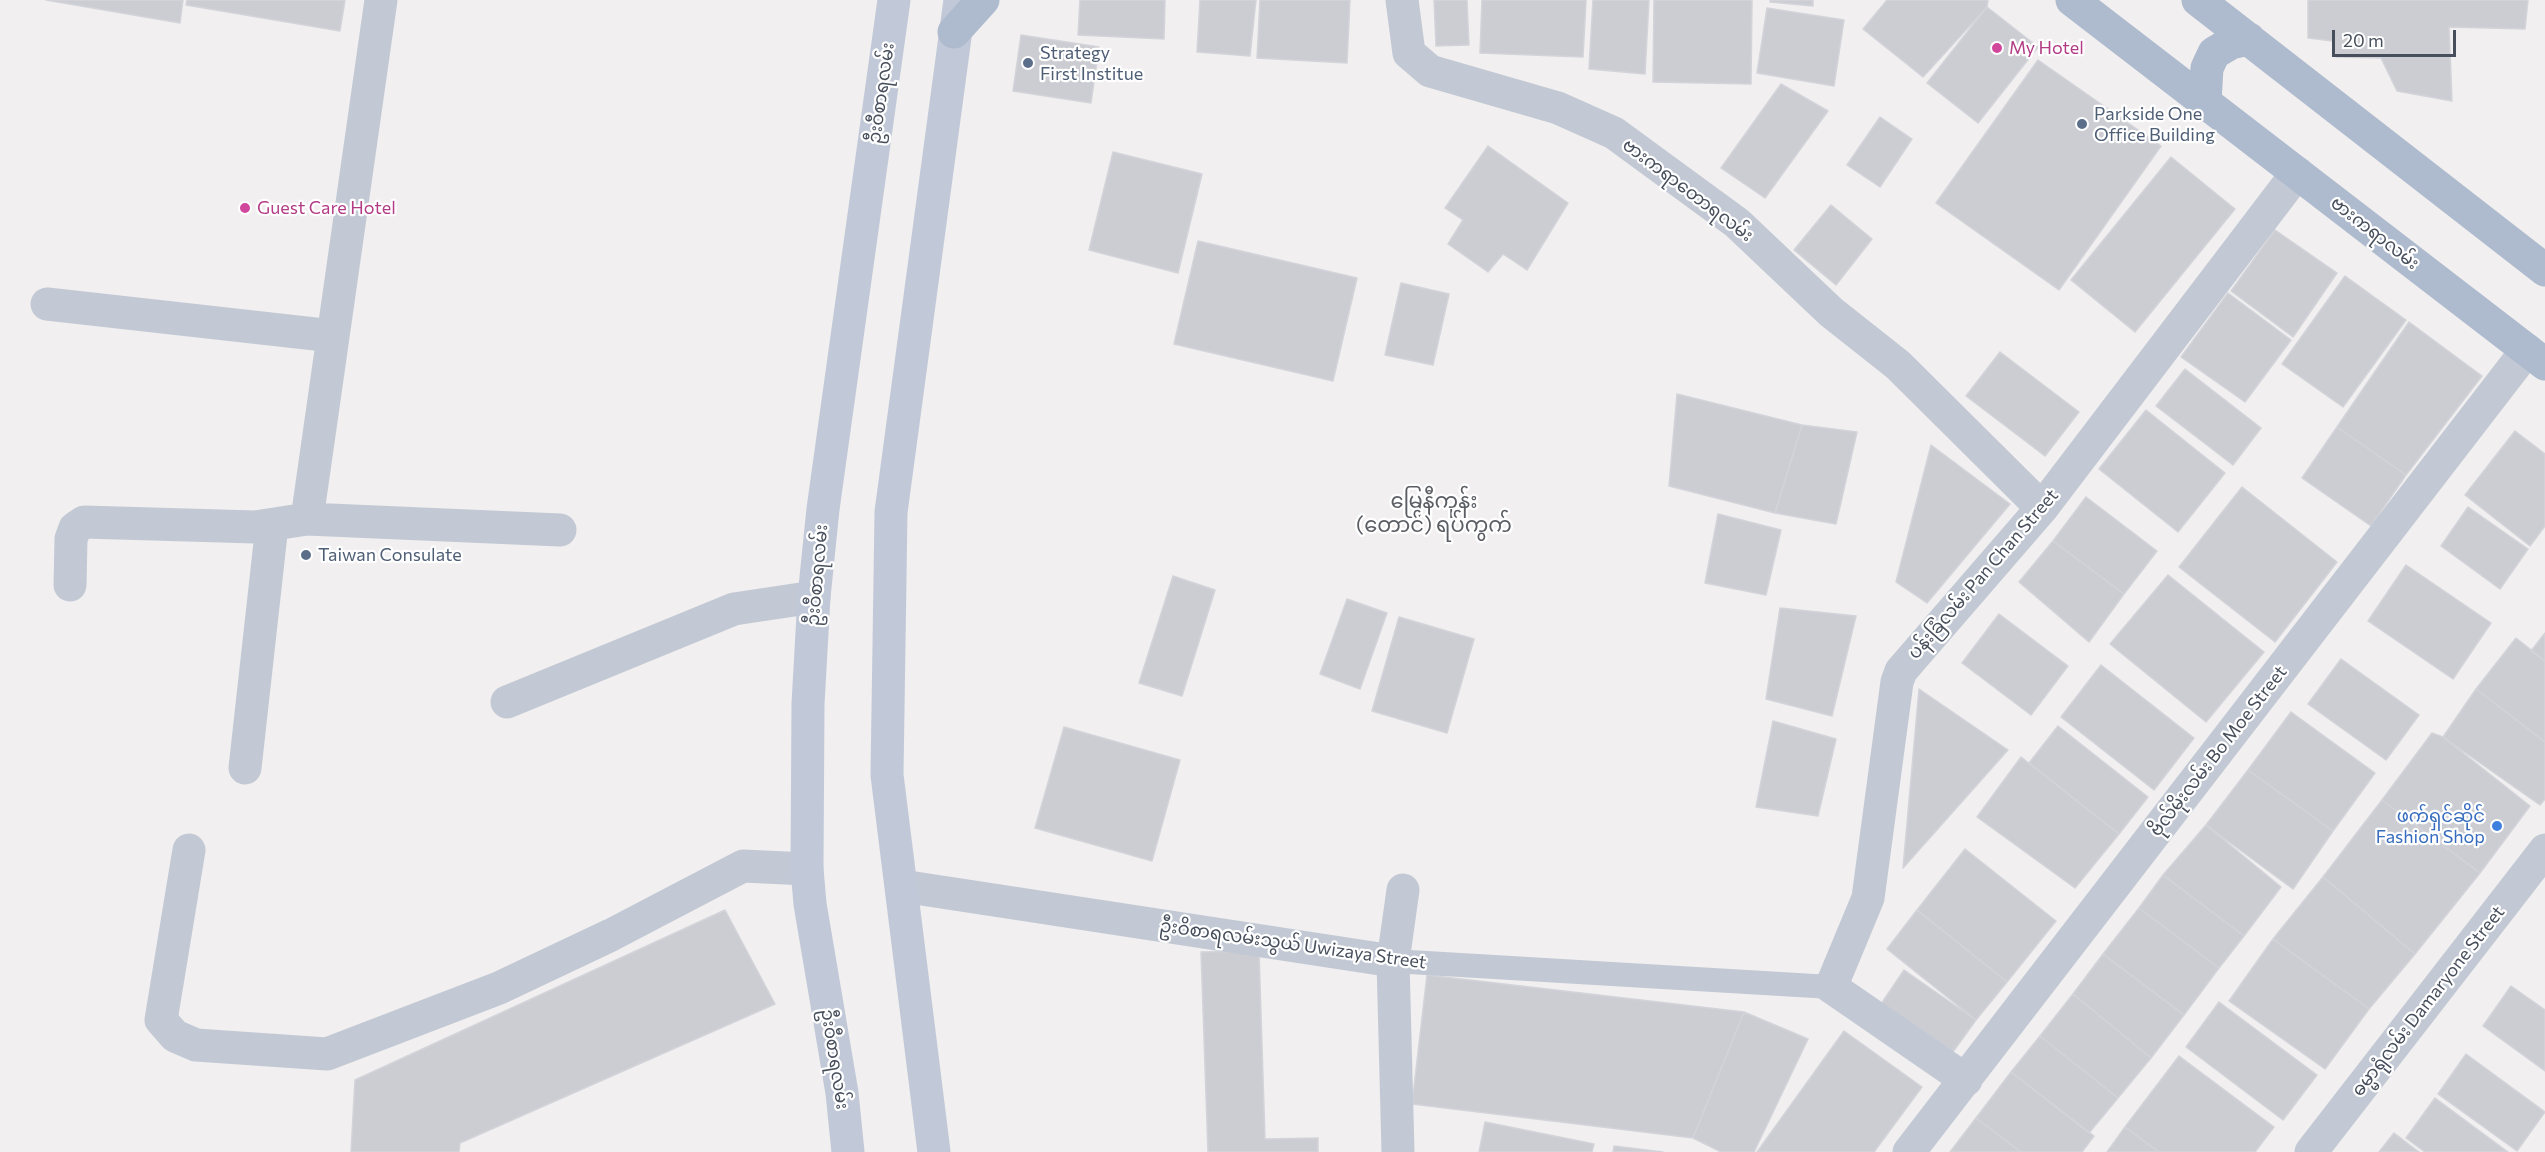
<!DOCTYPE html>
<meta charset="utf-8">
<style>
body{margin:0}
#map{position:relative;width:2545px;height:1152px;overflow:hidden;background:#f1efef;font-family:Commissioner,sans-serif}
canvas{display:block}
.scale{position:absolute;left:2332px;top:30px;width:124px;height:27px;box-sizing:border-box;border:3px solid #474f5c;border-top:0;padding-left:8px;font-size:18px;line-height:21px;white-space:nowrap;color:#474f5c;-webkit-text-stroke:4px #fff;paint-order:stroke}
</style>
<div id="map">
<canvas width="2545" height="1152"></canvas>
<div class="scale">20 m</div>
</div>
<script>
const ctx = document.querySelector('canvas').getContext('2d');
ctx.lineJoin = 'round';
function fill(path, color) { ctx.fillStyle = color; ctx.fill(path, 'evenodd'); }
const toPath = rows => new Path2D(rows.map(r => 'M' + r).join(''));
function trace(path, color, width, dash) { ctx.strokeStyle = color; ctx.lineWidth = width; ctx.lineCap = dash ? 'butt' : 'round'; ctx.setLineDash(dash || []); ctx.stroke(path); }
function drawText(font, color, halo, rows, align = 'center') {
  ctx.font = font + ' Commissioner,"Noto Sans Myanmar",sans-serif'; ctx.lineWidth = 4.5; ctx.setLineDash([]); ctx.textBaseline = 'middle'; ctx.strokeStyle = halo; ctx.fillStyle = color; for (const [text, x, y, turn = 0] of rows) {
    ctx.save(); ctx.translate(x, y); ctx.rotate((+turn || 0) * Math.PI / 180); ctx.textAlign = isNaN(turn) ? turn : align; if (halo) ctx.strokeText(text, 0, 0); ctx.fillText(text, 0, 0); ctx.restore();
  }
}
const building = toPath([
 [46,0,183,0,180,23,46,0],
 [187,0,345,0,340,31,186,5,187,0],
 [1080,0,1165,0,1164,39,1078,35,1080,0],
 [1200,0,1256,0,1250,56,1197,52,1200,0],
 [1260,0,1350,0,1347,63,1257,58,1260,0],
 [1434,0,1467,0,1469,45,1436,46,1434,0],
 [1482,0,1586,0,1583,57,1480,53,1482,0],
 [1593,0,1649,0,1645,74,1589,69,1593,0],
 [1654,0,1752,0,1751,84,1653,82,1654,0],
 [1770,0,1813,0,1813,6,1770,2,1770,0],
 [1887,0,1988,0,1987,7,1923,77,1863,29,1887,0],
 [2308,0,2528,0,2525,29,2449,27,2452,101,2397,91,2381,58,2336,57,2333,41,2308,38,2308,0],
 [1987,7,2038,47,1978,123,1927,83,1987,7],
 [1767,8,1844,20,1834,86,1757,73,1767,8],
 [1021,35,1099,47,1091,103,1013,91,1021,35],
 [2038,60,2161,146,2059,290,1936,203,2038,60],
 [1781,84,1828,111,1765,198,1721,168,1781,84],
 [1880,117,1912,139,1880,187,1847,165,1880,117],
 [1488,146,1568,203,1527,270,1503,254,1488,272,1448,244,1463,220,1445,208,1488,146],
 [1113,152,1202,174,1178,273,1089,250,1113,152],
 [2171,157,2235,209,2135,332,2071,280,2171,157],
 [1831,205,1872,239,1836,285,1794,250,1831,205],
 [2275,230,2337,273,2293,337,2231,291,2275,230],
 [1198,241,1357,278,1333,381,1174,344,1198,241],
 [2345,276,2406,320,2343,407,2282,364,2345,276],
 [1401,283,1449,294,1433,365,1385,355,1401,283],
 [2228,293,2291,340,2245,402,2181,357,2228,293],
 [2409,322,2482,376,2406,475,2337,427,2409,322],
 [2000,352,2079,412,2045,456,1966,396,2000,352],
 [2185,369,2261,428,2233,465,2156,406,2185,369],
 [1677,394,1802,425,1775,513,1669,486,1677,394],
 [2146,410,2225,473,2178,532,2099,469,2146,410],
 [1802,425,1857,432,1836,524,1775,513,1802,425],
 [2337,427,2406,475,2371,526,2302,478,2337,427],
 [2515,431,2545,454,2545,526,2530,546,2465,495,2515,431],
 [1931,445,2010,504,1927,603,1896,582,1931,445],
 [2242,487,2337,562,2275,642,2179,567,2242,487],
 [2086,497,2157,551,2124,594,2053,541,2086,497],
 [2468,507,2528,549,2500,589,2441,546,2468,507],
 [1718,514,1781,530,1766,595,1705,583,1718,514],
 [2053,541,2124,594,2089,642,2019,582,2053,541],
 [2406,565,2491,623,2453,679,2368,621,2406,565],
 [2168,575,2264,652,2206,722,2110,644,2168,575],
 [1173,576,1215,590,1182,696,1139,683,1173,576],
 [1347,599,1387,613,1360,689,1320,674,1347,599],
 [1780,608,1856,616,1832,716,1766,699,1780,608],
 [1999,614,2068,666,2031,715,1962,663,1999,614],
 [1399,617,1474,639,1447,733,1372,711,1399,617],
 [2545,633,2545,661,2531,651,2545,633],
 [2516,638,2545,661,2545,742,2476,689,2516,638],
 [2341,659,2419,715,2386,760,2308,704,2341,659],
 [2101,665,2194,738,2154,790,2061,717,2101,665],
 [1919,689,2008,750,1903,868,1919,689],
 [2476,689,2545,742,2545,799,2540,805,2443,737,2476,689],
 [2291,712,2375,773,2333,831,2248,770,2291,712],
 [1773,721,1836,739,1818,816,1756,807,1773,721],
 [2058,726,2148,797,2119,834,2029,763,2058,726],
 [1064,727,1180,760,1152,861,1035,828,1064,727],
 [2432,733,2443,737,2530,806,2480,873,2382,800,2432,733],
 [2021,757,2119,834,2075,888,1977,817,2021,757],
 [2248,770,2333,831,2293,889,2206,825,2248,770],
 [2382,800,2480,873,2415,954,2323,877,2382,800],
 [2206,825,2281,887,2244,936,2163,875,2206,825],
 [1965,849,2056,921,2007,982,1917,910,1965,849],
 [2163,875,2244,936,2219,968,2139,908,2163,875],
 [2323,877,2415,954,2369,1009,2273,939,2323,877],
 [2139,908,2219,968,2184,1015,2103,954,2139,908],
 [725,910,775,1004,460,1143,459,1152,351,1152,355,1080,725,910],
 [1917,910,2007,982,1976,1020,1887,949,1917,910],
 [2273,939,2369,1009,2325,1069,2229,1001,2273,939],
 [1259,951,1265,1139,1318,1138,1318,1152,1208,1152,1201,952,1259,951],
 [2103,954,2184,1015,2151,1058,2073,994,2103,954],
 [1904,970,1976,1020,1950,1056,1879,1007,1904,970],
 [1427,975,1744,1012,1693,1138,1412,1104,1427,975],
 [2511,986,2545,1010,2545,1071,2483,1026,2511,986],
 [2073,994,2151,1058,2118,1098,2040,1036,2073,994],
 [2219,1002,2317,1075,2283,1120,2186,1047,2219,1002],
 [1744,1012,1808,1039,1754,1152,1721,1152,1693,1138,1744,1012],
 [1844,1031,1922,1087,1874,1152,1757,1152,1844,1031],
 [2040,1036,2118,1098,2089,1133,2011,1072,2040,1036],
 [2466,1054,2545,1112,2517,1151,2438,1094,2466,1054],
 [2179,1056,2274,1127,2255,1152,2159,1152,2125,1127,2179,1056],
 [2011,1072,2094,1136,2082,1152,2021,1152,1976,1118,2011,1072],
 [2435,1098,2508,1152,2425,1152,2406,1138,2435,1098],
 [1976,1118,2021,1152,1950,1152,1976,1118],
 [1485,1122,1594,1144,1592,1152,1479,1152,1485,1122],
 [2125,1127,2159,1152,2107,1152,2125,1127],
 [2394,1133,2419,1152,2379,1152,2394,1133],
 [1614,1146,1663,1152,1613,1152,1614,1146]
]);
const service = toPath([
 [1393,961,1831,987]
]);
const minor = toPath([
 [1402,0,1409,53,1430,71,1558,108,1614,133,1737,223,1831,312,1898,365,2042,508],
 [47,304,333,336],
 [307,519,381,0],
 [70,585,71,539,75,528,84,522,255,527,307,519,560,530],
 [507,702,734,609,814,597],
 [245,768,272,525],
 [189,850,161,1020,175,1036,196,1045,327,1054,499,988,611,935,743,866,807,869],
 [902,886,1393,961],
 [1966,1080,1831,987,1868,898,1897,682,1901,671,2042,508,2297,173],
 [1398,1152,1393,961,1403,890],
 [1909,1152,2527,350],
 [2311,1152,2545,850]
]);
const secondary = toPath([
 [848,1152,842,1093,810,904,807,869,808,704,814,597,823,509,894,0],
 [934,1152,887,775,891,512,960,0]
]);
const primary = toPath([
 [2072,0,2545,364],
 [2198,0,2545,270],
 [954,32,983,0],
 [2205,102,2207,68,2214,53,2231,43,2249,39]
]);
const markers = [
 [1997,48,6,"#d1479c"],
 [1028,63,6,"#5c6f8a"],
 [2082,124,6,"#5c6f8a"],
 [245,208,6,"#d1479c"],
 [306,555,6,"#5c6f8a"],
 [2497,826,6,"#3f7fe0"]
];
const hotelNames = [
 ["My Hotel",2009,48],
 ["Guest Care Hotel",257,208]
];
const serviceNames = [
 ["Strategy",1040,53],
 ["First Institue",1040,74],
 ["Parkside One",2094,114],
 ["Office Building",2094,135],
 ["Taiwan Consulate",318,555]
];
const streetNames = [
 ["ဦးဝီစာရလမ်း",881,93,-82],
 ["ဗားကရာတောရလမ်း",1688,190,37],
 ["ဗားကရာလမ်း",2375,233,38],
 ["ပန်းခြံလမ်း Pan Chan Street",1983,574,-49],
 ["ဦးဝီစာရလမ်း",817,575,-85],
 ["ဗိုလ်မိုးလမ်း Bo Moe Street",2218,751,-52],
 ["ဦးဝိစာရလမ်းသွယ် Uwizaya Street",1293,944,8],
 ["ဓမ္မာရုံလမ်း Damaryone Street",2428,1001,-52],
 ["ဦးဝီစာရလမ်း",835,1059,81]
];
const shopNames = [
 ["ဖက်ရှင်ဆိုင်",2485,816],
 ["Fashion Shop",2485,837]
];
const quarterNames = [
 ["မြေနီကုန်း",1434,501],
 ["(တောင်) ရပ်ကွက်",1434,525]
];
fill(building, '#cccdd3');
trace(building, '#d3d4da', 1.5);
trace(service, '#c2c9d4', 24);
trace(minor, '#c2c9d4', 33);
trace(secondary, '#c1c9d8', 33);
trace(primary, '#aebace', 33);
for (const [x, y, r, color] of markers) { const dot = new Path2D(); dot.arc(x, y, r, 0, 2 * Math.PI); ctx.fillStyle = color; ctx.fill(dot); trace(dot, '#fff', 2); }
drawText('18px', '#b23c85', '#fff', hotelNames, 'left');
drawText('18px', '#4e5e75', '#fff', serviceNames, 'left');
drawText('18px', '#474f5c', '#fff', streetNames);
drawText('18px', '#366cbe', '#fff', shopNames, 'right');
drawText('21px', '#5b5e64', '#fff', quarterNames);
</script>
